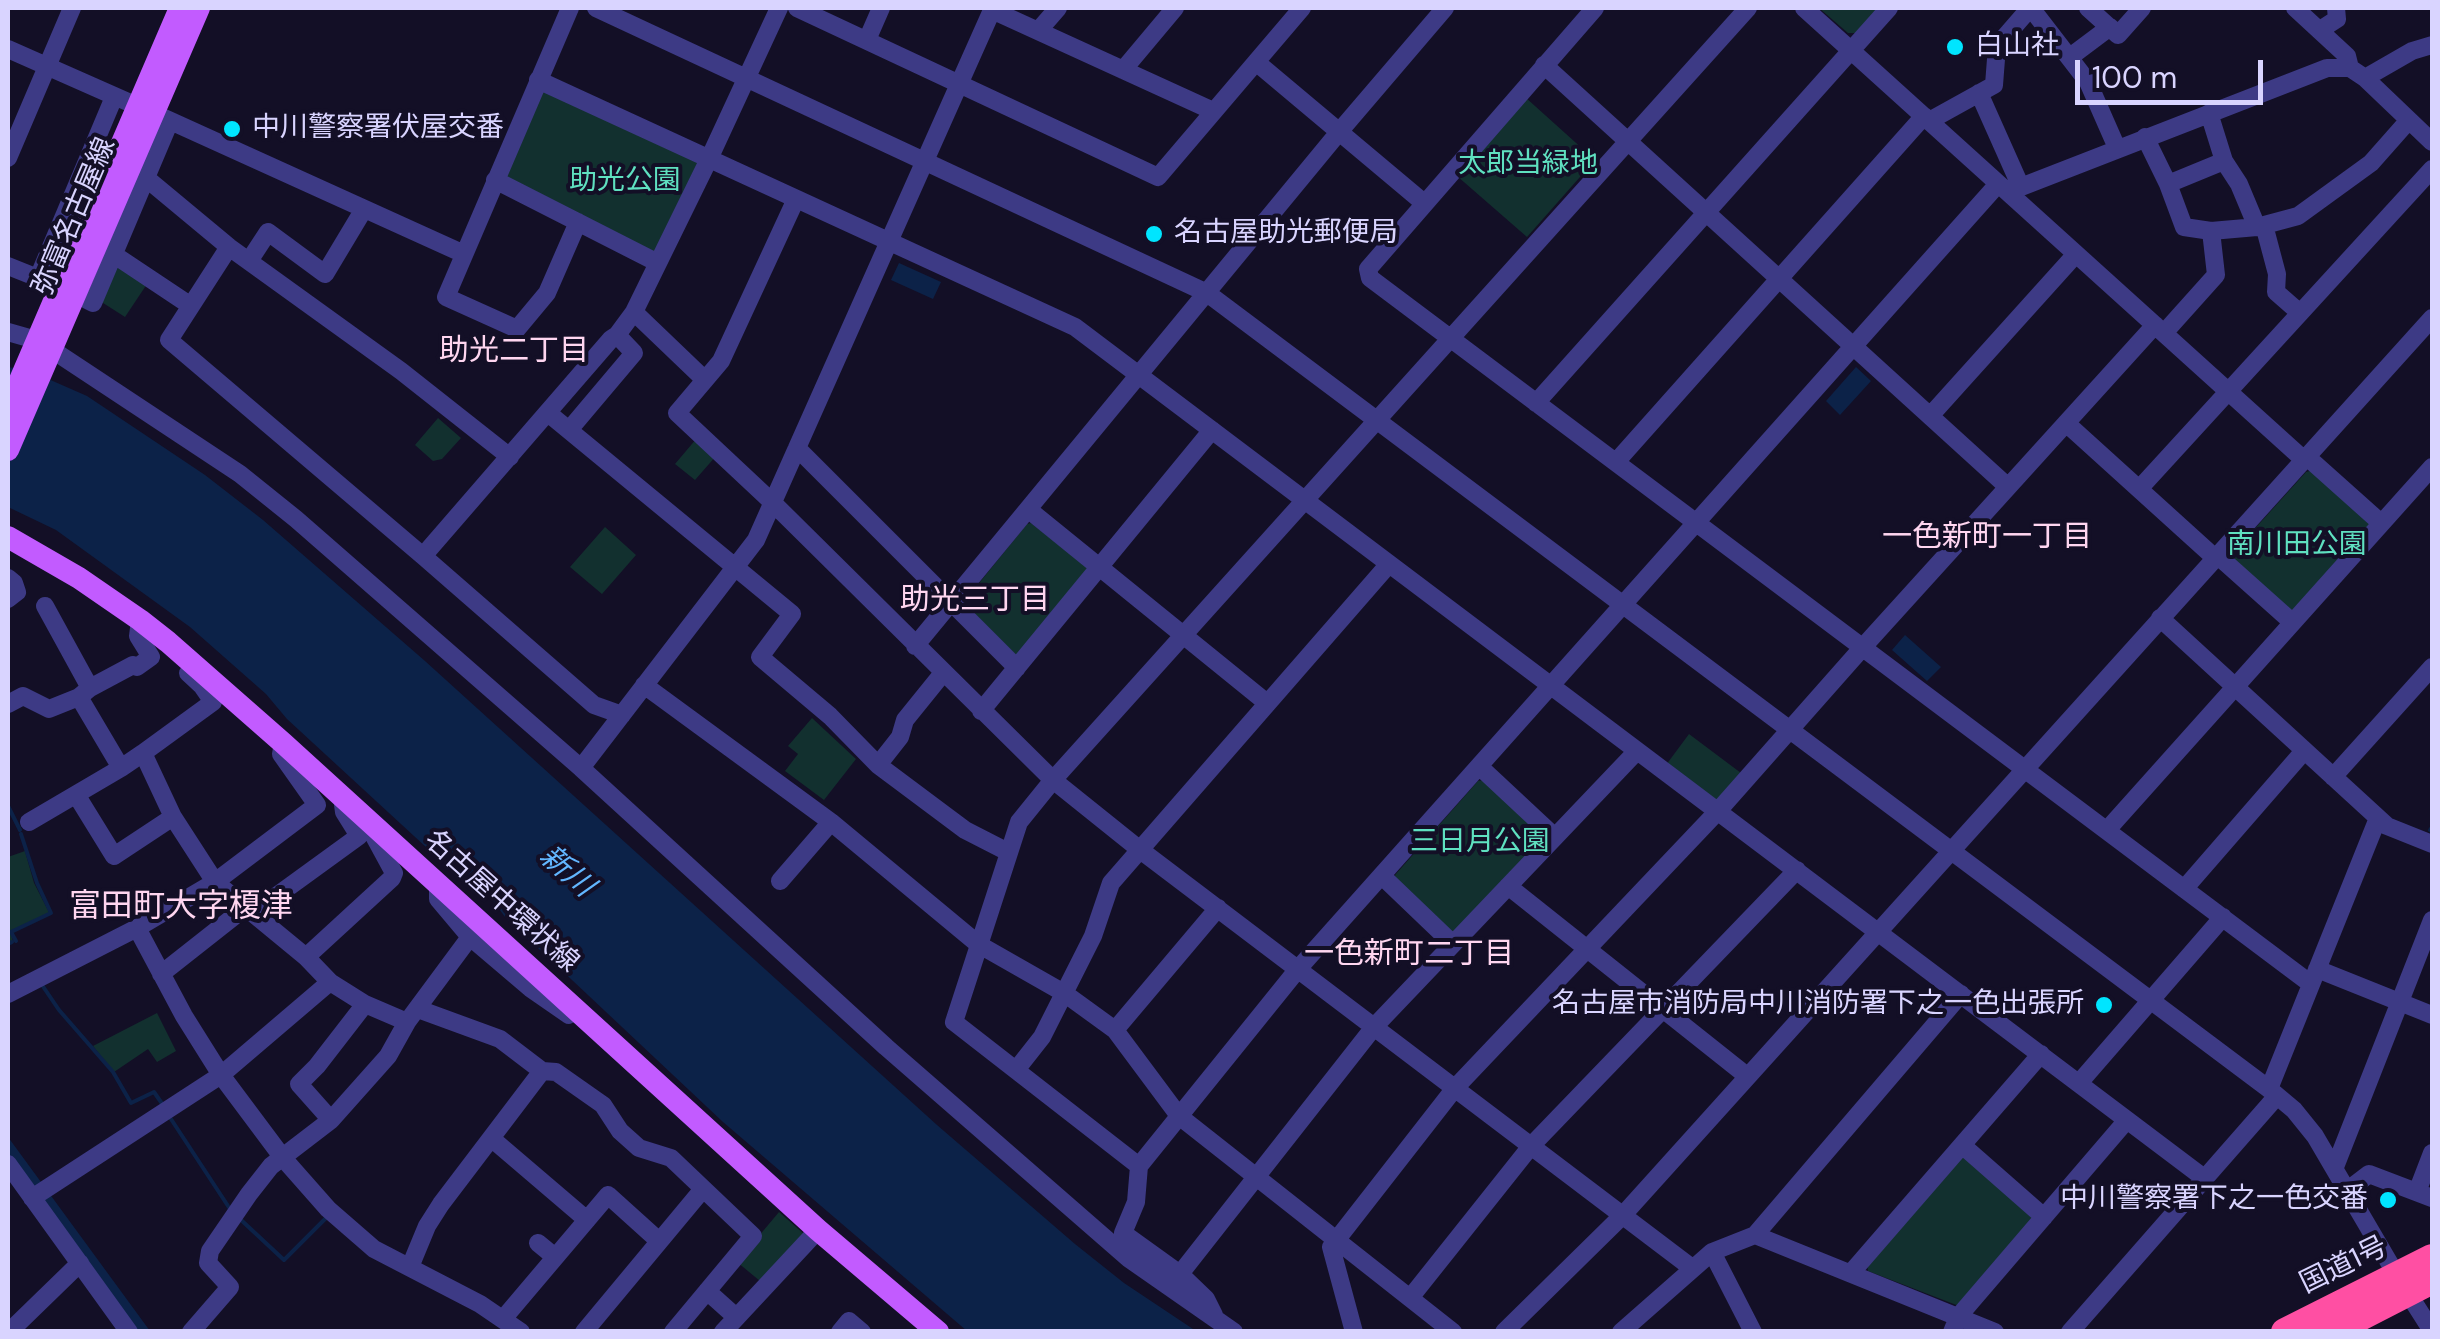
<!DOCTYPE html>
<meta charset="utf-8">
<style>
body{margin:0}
#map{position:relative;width:2440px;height:1339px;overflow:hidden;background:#130f26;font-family:"DM Sans",sans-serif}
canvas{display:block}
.frame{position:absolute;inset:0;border:10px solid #d9d4ff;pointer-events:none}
.scale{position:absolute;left:2075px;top:60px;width:188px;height:45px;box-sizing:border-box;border:5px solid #d9d4ff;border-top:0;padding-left:12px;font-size:30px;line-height:35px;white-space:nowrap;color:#d9d4ff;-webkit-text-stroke:8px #130f26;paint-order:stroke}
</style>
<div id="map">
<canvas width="2440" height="1339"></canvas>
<div class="frame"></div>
<div class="scale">100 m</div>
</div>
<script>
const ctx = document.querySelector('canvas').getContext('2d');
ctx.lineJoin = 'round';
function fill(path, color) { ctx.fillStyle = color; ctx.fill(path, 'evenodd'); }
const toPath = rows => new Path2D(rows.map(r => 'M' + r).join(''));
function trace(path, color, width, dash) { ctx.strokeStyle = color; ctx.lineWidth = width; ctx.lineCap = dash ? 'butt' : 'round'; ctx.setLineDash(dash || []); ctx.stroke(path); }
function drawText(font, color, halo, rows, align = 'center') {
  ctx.font = font + ' "DM Sans","Noto Sans JP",sans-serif'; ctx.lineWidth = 8; ctx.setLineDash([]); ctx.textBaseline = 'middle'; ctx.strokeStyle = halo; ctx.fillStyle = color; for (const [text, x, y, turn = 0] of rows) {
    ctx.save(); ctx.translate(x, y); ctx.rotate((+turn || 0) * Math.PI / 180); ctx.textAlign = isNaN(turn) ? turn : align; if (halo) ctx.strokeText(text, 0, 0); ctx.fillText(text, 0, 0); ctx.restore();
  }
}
const green = toPath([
 [1819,8,1880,8,1857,33,1848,33],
 [546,90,696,160,699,166,654,253,508,180,505,174,540,93],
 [1525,97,1595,160,1527,237,1457,176],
 [116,264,147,284,125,317,100,301],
 [438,418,461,438,442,459,433,461,415,445],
 [697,438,716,456,695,480,675,464],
 [2313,470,2370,520,2371,527,2295,612,2289,613,2232,562,2231,555,2306,472],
 [1031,523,1087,567,1088,572,1018,657,962,604,1027,524],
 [605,527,636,555,602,594,570,567],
 [812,718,856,759,824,800,785,771,798,754,788,746],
 [1689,734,1741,773,1718,801,1666,765],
 [1484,780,1544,834,1544,839,1456,932,1450,933,1396,881,1395,875,1478,781],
 [25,851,34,883,50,914,11,934,13,941,8,943,8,857],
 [157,1013,176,1051,157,1062,148,1049,114,1072,93,1046],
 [1967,1154,2034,1219,1959,1306,1868,1271,1867,1262,1960,1155],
 [779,1212,804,1234,760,1281,737,1262]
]);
const water = toPath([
 [899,263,941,282,933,299,891,280],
 [8,367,30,371,87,396,205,475,263,520,425,661,937,1125,1075,1244,1124,1283,1196,1331,967,1331,723,1122,505,917,486,891,442,854,427,848,287,719,266,694,190,627,56,530,8,507],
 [1856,367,1871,381,1840,415,1826,401],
 [1905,635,1941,667,1927,681,1892,650],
 [8,1137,150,1331,138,1331,8,1154]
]);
const stream = toPath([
 [8,806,20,830],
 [2430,830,2432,827],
 [16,941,11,932,51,913,37,883,21,834],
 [8,944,12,942],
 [42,985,59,1010,113,1072,131,1103,154,1092,163,1105],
 [169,1116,230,1209],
 [240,1219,284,1260,326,1218]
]);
const minor = toPath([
 [570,8,446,297,517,329,547,293,578,222],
 [596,8,1207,293,2269,1089,2294,1110,2315,1136,2397,1276,2432,1331],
 [797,8,1158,177,1302,8],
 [1595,8,1368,269,1370,278,2311,984],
 [1748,8,1053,780,1019,822,954,1022,1139,1166,1298,969,1998,184],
 [1804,8,2303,459],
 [2031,8,2088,82,2117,148],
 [2088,8,2118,35,2142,8],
 [2295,8,2347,56,2350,68],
 [992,10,1213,111],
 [2320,30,2337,19,2336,8],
 [1038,31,1058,8],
 [867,40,881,8],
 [8,49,137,106],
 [2070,57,2110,27],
 [1256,62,1424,203],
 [1544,65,2008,487],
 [1123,70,1175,8],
 [2365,78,2412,51,2432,45],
 [538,80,1075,327,2204,1178],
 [1979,93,2020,185],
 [153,113,464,254],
 [2209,113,2224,161,2239,184,2257,227],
 [1929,121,1994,85,1997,46,2030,8],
 [2145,137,2168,184,2184,227,2211,231,2257,227,2298,216,2371,163,2409,120],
 [8,158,72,8],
 [146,178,229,247,401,371,510,457],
 [495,180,658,263],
 [2168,184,2224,161],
 [2008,192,2327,68,2350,68,2365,78,2432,142],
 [796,199,721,361,677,413,772,502,1053,780,1139,849,1692,1268],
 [2264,225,2277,274,2276,292,2300,313],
 [229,247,169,340,423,556,594,705,622,715],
 [113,254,191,306],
 [249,261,268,232,325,274,364,209],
 [8,266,38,278,114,97],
 [87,300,93,303,170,121],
 [634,312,705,380],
 [8,332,36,340],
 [2164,333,2216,275,2211,231],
 [51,349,240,474,296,519,581,768,886,1047,1128,1258,1234,1332],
 [1536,403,1889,8],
 [548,413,792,614,760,657,830,716,878,765,965,830,1008,852],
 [1930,416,2076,254],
 [2066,423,2214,557],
 [569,430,634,353,617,335],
 [797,448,1017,668],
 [2306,456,2381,523],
 [1616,462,1924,116],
 [2139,489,2432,169],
 [1029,510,1267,703],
 [2217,555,2292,622],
 [423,556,611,339,617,335,634,312,709,159,779,8],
 [8,578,14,583,17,592,8,599],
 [45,606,90,688],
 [2160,618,2387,826,2432,844],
 [915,646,1339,132,1445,8],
 [644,685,831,822,978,944,1064,993,1115,1030,1179,1116,1453,1332],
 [79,697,90,688,133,665,137,667,151,657,138,636,140,620],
 [8,704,23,696,49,709,79,697,121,768,143,753,173,817,215,882,306,957,330,982,365,1004,407,1022],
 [981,711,1212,430],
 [143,753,213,702,202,686,188,673],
 [878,765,900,737,905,720,943,673],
 [1480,767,1555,837],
 [581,768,756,540,993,8],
 [2333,777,2432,667],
 [77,796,114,856,173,817],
 [29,822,121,768],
 [2107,830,2432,467],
 [1382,876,1453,944],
 [780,881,831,822],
 [438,885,438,899,470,937,530,988,569,1015],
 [1508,886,1747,1076],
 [2184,889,2304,751],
 [253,913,359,836,344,812,342,797],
 [137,928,184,1016,221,1075,283,1158,328,1209,374,1249,480,1304,521,1332],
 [306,957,392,878,394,873,375,838,376,828],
 [2317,969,2432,1015],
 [161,974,246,907],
 [8,994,137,928,215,882,317,805,281,754,283,743],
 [418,1009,500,1039,542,1071,556,1072,603,1105,620,1131,639,1148,671,1158,753,1236,673,1332],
 [1115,1030,1218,908],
 [1016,1070,1042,1037,1093,936,1111,883,1389,564],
 [2079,1083,2223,917],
 [2269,1089,2378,818],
 [331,1120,299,1084,317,1066,365,1004],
 [491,1138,587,1220],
 [1962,1145,2044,1217],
 [8,1164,129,1332],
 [1139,1166,1136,1202,1123,1233,1180,1274,1374,1027,1637,751],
 [2335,1167,2432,920],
 [2348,1190,2369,1174,2432,1198],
 [2417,1192,2432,1153],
 [32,1198,221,1075,330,982],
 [1755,1235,1995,1332],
 [538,1243,555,1257],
 [1712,1252,1753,1332],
 [410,1267,427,1226,441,1204,542,1071],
 [1851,1273,2041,1054],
 [1180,1274,1206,1299,1214,1315],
 [707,1291,736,1317],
 [1410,1298,1531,1146,1797,870],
 [503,1319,608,1195,659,1241],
 [9,1332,80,1263],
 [191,1332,230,1287,208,1263,210,1251,249,1194,271,1166,331,1120,388,1056,407,1022,470,937],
 [584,1332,703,1189],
 [723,1332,818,1230],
 [840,1332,849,1321,862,1332],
 [1354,1332,1331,1247,1455,1088,1718,811,1863,647,2155,325],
 [1504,1332,1623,1215,2432,318],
 [1621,1332,1712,1252,1755,1235,1961,994],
 [1952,1332,1958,1317,2127,1120],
 [2070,1332,2277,1096]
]);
const major = toPath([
 [8,408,180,8],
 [8,450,199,8],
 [8,537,79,578,140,620,168,642,283,743,818,1230,938,1332]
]);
const highway = toPath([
 [2285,1332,2432,1258],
 [2331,1332,2432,1280]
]);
const markers = [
 [1955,47,10,"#00e5ff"],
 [232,129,10,"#00e5ff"],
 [1154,234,10,"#00e5ff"],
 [2104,1005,10,"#00e5ff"],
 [2388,1200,10,"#00e5ff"]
];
const poiNames = [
 ["白山社",1975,47],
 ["中川警察署伏屋交番",252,129],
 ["名古屋助光郵便局",1174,234],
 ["名古屋市消防局中川消防署下之一色出張所",2084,1005,"right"],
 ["中川警察署下之一色交番",2368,1200,"right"]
];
const parkNames = [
 ["太郎当緑地",1528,165],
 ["助光公園",625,182],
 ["南川田公園",2297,546],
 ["三日月公園",1480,843]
];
const streetNames = [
 ["弥富名古屋線",75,217,-67],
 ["名古屋中環状線",501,902,42],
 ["国道1号",2344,1266,-26]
];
const neighbourhoodNames = [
 ["助光二丁目",514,352],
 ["一色新町一丁目",1987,538],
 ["助光三丁目",975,601],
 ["一色新町二丁目",1409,955]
];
const waterNames = [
 ["新川",566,872,41]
];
const quarterNames = [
 ["富田町大字榎津",181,908]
];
fill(green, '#12302f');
fill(water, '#0c2248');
trace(stream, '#0c2248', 4);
trace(minor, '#3d3a85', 18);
trace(major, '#c25bff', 22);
trace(highway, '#ff4fa3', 28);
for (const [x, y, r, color] of markers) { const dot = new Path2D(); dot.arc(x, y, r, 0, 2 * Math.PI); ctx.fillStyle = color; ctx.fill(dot); trace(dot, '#130f26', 4); }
drawText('28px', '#d9d4ff', '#130f26', poiNames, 'left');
drawText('28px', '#5fe0c0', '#130f26', parkNames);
drawText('28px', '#d9d4ff', '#130f26', streetNames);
drawText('30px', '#ffd6f0', '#130f26', neighbourhoodNames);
drawText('italic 30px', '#62b6ff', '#130f26', waterNames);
drawText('32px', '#ffd6f0', '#130f26', quarterNames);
</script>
